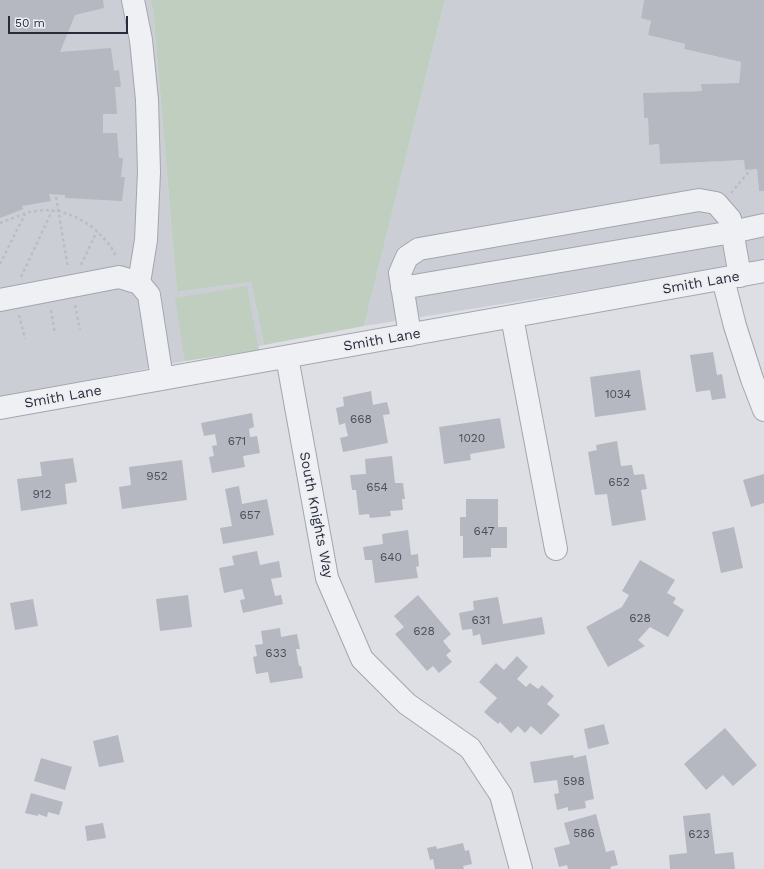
<!DOCTYPE html>
<style>
body{margin:0}
#map{position:relative;width:764px;height:869px;overflow:hidden;background:#dddfe5;font-family:"Work Sans",sans-serif}
canvas{display:block}
.scale{position:absolute;left:8px;top:16px;width:120px;height:18px;box-sizing:border-box;border:2px solid #282c3a;border-top:0;padding-left:5px;font-size:12px;line-height:14px;white-space:nowrap;color:#282c3a;-webkit-text-stroke:3px #eceef3;paint-order:stroke}
</style>
<div id="map">
<canvas width="764" height="869"></canvas>
<div class="scale">50 m</div>
</div>
<script>
const ctx = document.querySelector('canvas').getContext('2d');
ctx.lineJoin = 'round';
function fill(path, color) { ctx.fillStyle = color; ctx.fill(path, 'evenodd'); }
const toPath = rows => new Path2D(rows.map(r => 'M' + r).join(''));
function trace(path, color, width, dash) { ctx.strokeStyle = color; ctx.lineWidth = width; ctx.lineCap = dash ? 'butt' : 'round'; ctx.setLineDash(dash || []); ctx.stroke(path); }
function drawText(font, color, halo, rows, align = 'center') {
  ctx.font = font + ' "Work Sans",sans-serif'; ctx.lineWidth = 3.5; ctx.setLineDash([]); ctx.textBaseline = 'middle'; ctx.strokeStyle = halo; ctx.fillStyle = color; for (const [text, x, y, turn = 0] of rows) {
    ctx.save(); ctx.translate(x, y); ctx.rotate((+turn || 0) * Math.PI / 180); ctx.textAlign = isNaN(turn) ? turn : align; if (halo) ctx.strokeText(text, 0, 0); ctx.fillText(text, 0, 0); ctx.restore();
  }
}
const built = toPath([
 [0,0,150,0,153,9,177,292,251,282,264,345,0,398],
 [445,0,644,0,641,18,651,21,648,35,685,44,684,49,741,62,739,83,701,84,702,91,643,93,644,117,648,118,649,145,659,144,660,163,744,160,745,170,757,169,759,191,764,191,764,262,364,326]
]);
const green = toPath([
 [150,0,445,0,364,326,264,345,251,282,177,292,153,9],
 [247,286,259,350,185,361,175,298]
]);
const building = toPath([
 [0,0,103,0,104,8,75,15,60,52,111,48,114,71,119,70,121,87,115,87,117,114,103,114,103,133,117,133,119,158,123,158,121,177,125,177,122,201,65,198,65,195,49,194,51,201,22,206,23,209,0,218],
 [644,0,764,0,764,191,759,191,757,169,745,170,744,160,660,164,659,144,649,145,648,118,644,118,643,93,702,91,701,84,739,83,741,62,684,49,685,44,648,35,651,21,641,18],
 [713,352,717,375,722,374,726,398,712,400,710,390,696,392,690,355],
 [640,370,646,410,595,417,590,377],
 [371,391,373,405,387,402,390,414,383,415,388,443,343,452,340,438,348,436,345,423,339,425,336,408,344,406,343,397],
 [252,413,254,427,249,429,250,437,257,436,260,453,243,456,245,467,212,473,209,457,214,456,212,446,217,445,215,434,204,436,201,423],
 [500,418,505,448,470,454,471,460,444,464,439,427],
 [617,441,621,466,632,465,634,475,644,474,647,489,641,490,646,520,612,526,607,494,595,495,588,452,597,450,596,445],
 [392,456,395,483,403,483,405,499,402,499,403,510,390,511,391,516,370,518,369,514,359,515,356,490,352,490,350,475,366,474,365,459],
 [73,458,77,482,65,484,67,504,21,511,17,479,42,476,40,462],
 [182,460,187,500,122,509,119,487,131,485,129,467],
 [764,474,764,503,751,507,743,480],
 [239,486,242,504,267,499,274,535,223,544,220,528,232,526,225,489],
 [466,499,498,499,498,527,507,527,507,548,491,548,491,557,463,558,463,536,460,536,460,517,466,517],
 [734,527,743,568,721,573,712,532],
 [408,530,411,555,418,554,419,566,416,567,418,578,375,583,372,560,365,560,363,547,383,544,382,534],
 [257,551,260,565,279,561,282,577,271,579,275,596,281,595,283,604,243,613,240,600,245,599,242,589,224,593,219,568,234,565,232,556],
 [640,560,675,580,667,593,676,598,673,603,684,610,668,637,650,627,638,640,645,646,608,667,586,627,622,607,629,595,622,591],
 [188,595,192,627,160,631,156,599],
 [418,595,451,634,443,641,451,651,446,655,452,662,439,673,433,666,427,671,395,634,404,627,394,616],
 [498,597,503,624,542,617,545,634,482,645,480,634,473,636,472,629,462,630,459,613,474,610,473,601],
 [33,599,38,626,15,630,10,603],
 [280,628,281,637,297,634,300,649,296,649,299,666,301,666,303,678,270,683,268,672,256,674,253,657,257,656,255,645,263,644,261,631],
 [517,656,528,667,517,679,526,687,530,683,538,689,542,685,554,696,547,704,560,715,541,735,531,726,525,733,518,726,511,733,500,722,498,724,484,712,497,698,479,682,496,663,504,670],
 [604,724,609,744,588,749,584,729],
 [725,728,757,765,733,786,723,775,706,790,684,764],
 [118,735,124,762,99,767,93,741],
 [573,755,574,758,586,755,594,799,585,801,586,808,568,811,568,807,557,810,554,794,559,793,557,780,534,783,530,762],
 [41,758,72,767,65,790,34,781],
 [31,793,63,802,59,815,48,812,47,817,38,814,38,816,25,813],
 [710,813,715,854,733,852,735,869,670,869,669,855,687,853,683,816],
 [596,814,606,852,614,850,618,865,610,867,611,869,568,869,567,865,559,867,554,848,570,844,564,823],
 [103,823,106,838,87,841,85,826],
 [463,843,465,851,469,850,472,864,463,866,464,869,435,869,433,859,430,860,427,848,436,846,437,849]
]);
const path = toPath([
 [731,193,751,169],
 [56,197,68,268],
 [0,223,29,212,44,210,59,211,76,217,91,226,102,236,111,247,117,258],
 [0,264,25,214],
 [81,265,97,231],
 [21,277,52,211],
 [75,305,80,330],
 [51,310,55,334],
 [19,315,25,339]
]);
const minor = toPath([
 [133,0,141,40,147,100,149,172,146,240,139,283],
 [723,279,735,326,752,379,764,410],
 [402,288,732,232,764,225],
 [0,300,119,277,139,283,149,295,162,379],
 [512,317,556,549],
 [410,335,400,273,407,257,419,249,699,200,716,203,730,219,740,276],
 [287,357,327,578,362,659,407,704,470,748,501,795,521,869],
 [0,408,764,271]
]);
const numberNames = [
 ["1034",618,394],
 ["668",361,419],
 ["1020",472,438],
 ["671",237,441],
 ["952",157,476],
 ["652",619,482],
 ["654",377,487],
 ["912",42,494],
 ["657",250,515],
 ["647",484,531],
 ["640",391,557],
 ["628",640,618],
 ["631",481,620],
 ["628",424,631],
 ["633",276,653],
 ["598",574,781],
 ["586",584,833],
 ["623",699,834]
];
const streetNames = [
 ["Smith Lane",701,283,-10],
 ["Smith Lane",382,340,-10],
 ["Smith Lane",63,397,-10],
 ["South Knights Way",316,515,79]
];
fill(built, '#ccced6');
fill(green, '#c0cebf');
fill(building, '#b5b8c1');
trace(minor, '#a3a6ae', 24);
trace(path, '#bbbdc4', 2.5, [3, 3]);
trace(minor, '#eff0f4', 22);
drawText('12px', '#4b4f5c', null, numberNames);
drawText('14px', '#282c3a', '#eceef3', streetNames);
</script>
